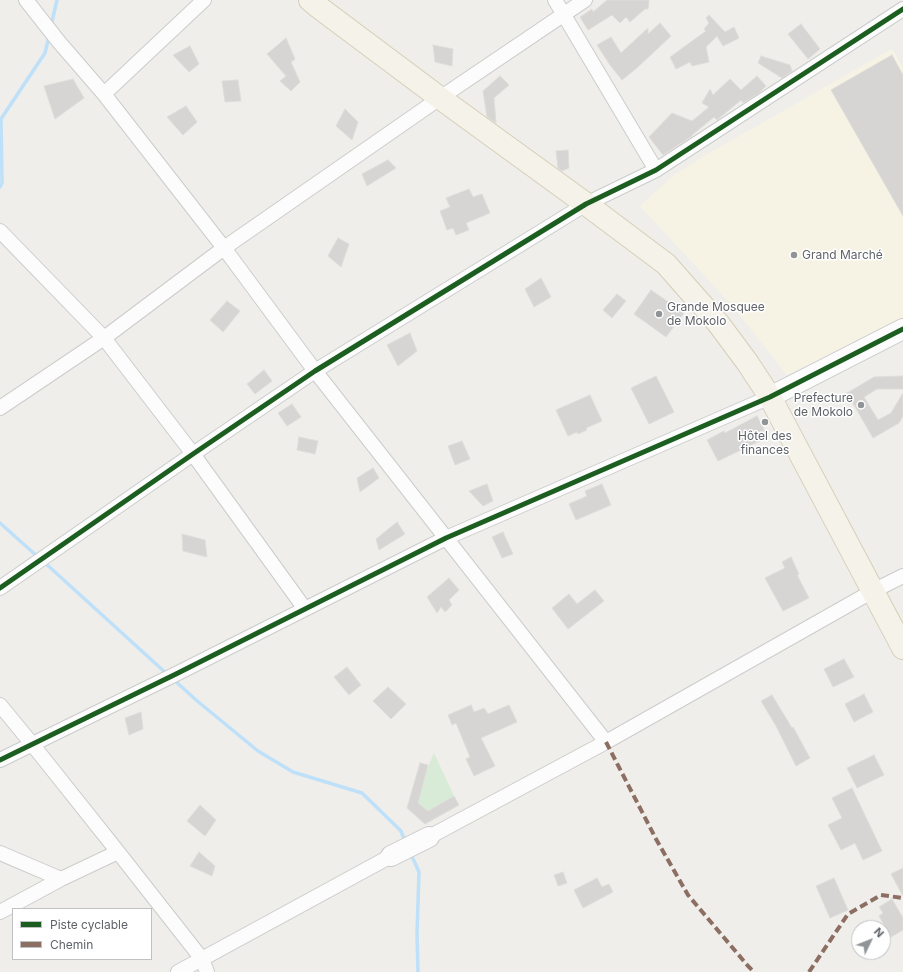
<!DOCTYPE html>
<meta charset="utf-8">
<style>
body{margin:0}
#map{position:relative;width:903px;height:972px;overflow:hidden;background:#efeeea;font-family:Inter,sans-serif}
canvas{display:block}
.legend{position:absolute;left:12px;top:908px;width:140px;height:52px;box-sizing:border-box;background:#fff;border:1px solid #bfc1c3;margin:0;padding:5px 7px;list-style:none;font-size:12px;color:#5f6368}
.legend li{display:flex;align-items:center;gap:8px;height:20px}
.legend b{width:20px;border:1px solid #bfc1c3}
.north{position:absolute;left:851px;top:920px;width:40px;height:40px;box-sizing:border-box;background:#fff;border:1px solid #bfc1c3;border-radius:50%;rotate:47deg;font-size:11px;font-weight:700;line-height:16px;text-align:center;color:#5f6368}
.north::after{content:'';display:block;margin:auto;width:14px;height:18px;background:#919496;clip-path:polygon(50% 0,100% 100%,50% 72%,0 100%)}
</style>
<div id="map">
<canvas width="903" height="972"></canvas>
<ul class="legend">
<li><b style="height:5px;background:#1b5e20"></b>Piste cyclable</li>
<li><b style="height:5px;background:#8d6e63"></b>Chemin</li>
</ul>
<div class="north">N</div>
</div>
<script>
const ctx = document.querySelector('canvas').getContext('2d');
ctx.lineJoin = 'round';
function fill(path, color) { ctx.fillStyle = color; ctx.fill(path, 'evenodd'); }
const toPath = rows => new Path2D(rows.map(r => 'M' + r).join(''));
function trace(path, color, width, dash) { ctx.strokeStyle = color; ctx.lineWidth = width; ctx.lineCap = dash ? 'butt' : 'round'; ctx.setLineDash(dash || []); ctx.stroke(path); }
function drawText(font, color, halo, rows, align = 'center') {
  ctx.font = font + ' Inter,sans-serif'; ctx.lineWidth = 3; ctx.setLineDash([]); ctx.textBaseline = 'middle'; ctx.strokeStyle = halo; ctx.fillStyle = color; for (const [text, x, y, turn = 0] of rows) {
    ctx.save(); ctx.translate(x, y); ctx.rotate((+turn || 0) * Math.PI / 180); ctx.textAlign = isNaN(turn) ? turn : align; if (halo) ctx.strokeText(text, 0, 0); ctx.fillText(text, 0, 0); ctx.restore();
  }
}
const commercial = toPath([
 [892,49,903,68,903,319,787,375,731,304,640,206,673,176,701,158]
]);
const green = toPath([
 [434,753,454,796,428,811,418,803,427,769]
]);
const stream = toPath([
 [51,26,57,0],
 [0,187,2,183,1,119,45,53,49,36],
 [0,523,38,557],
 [44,562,167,674],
 [173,679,196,700,258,751,293,772,362,793,401,831,405,841],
 [410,852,419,872,417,934,418,972]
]);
const building = toPath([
 [607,0,649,0,648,9,645,9,630,22,626,17,620,23,612,15,588,30,580,17,592,9,593,12,607,0],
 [709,15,725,32,734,27,739,38,723,46,717,36,706,47,709,62,692,66,690,62,676,69,670,57,706,31,704,29,709,23,706,18,709,15],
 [660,23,671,36,638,67,622,80,610,65,597,45,611,37,621,53,648,28,648,34,660,23],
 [801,24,820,49,808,59,788,34,801,24],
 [286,38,295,59,291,62,300,82,291,91,280,81,286,76,267,54,286,38],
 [433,45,453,49,452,66,435,62,433,45],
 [190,46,199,64,189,72,173,55,190,46],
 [892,55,903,75,903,216,831,90,892,55],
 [761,56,790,65,792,71,782,78,758,63,761,56],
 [500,76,509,85,494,98,496,123,487,117,483,91,500,76],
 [757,76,766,86,759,93,743,103,741,100,717,120,714,117,692,135,692,136,663,155,649,137,672,113,692,121,709,107,702,103,710,89,713,95,730,79,741,90,757,76],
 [73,79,84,98,55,119,44,86,73,79],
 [238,80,241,101,225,102,222,81,238,80],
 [186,106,197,122,183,135,167,117,186,106],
 [345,109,358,122,352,140,336,126,345,109],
 [568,150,569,168,562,171,558,168,556,151,568,150],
 [388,160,396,168,367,186,362,174,388,160],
 [469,189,473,197,482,194,490,213,466,223,469,230,456,235,453,228,447,230,440,211,450,207,446,198,469,189],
 [338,238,349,244,341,267,328,256,338,238],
 [541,278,551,297,534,307,525,289,541,278],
 [651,290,684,313,666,337,634,314,651,290],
 [617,294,626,301,612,318,603,310,617,294],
 [227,301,240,311,223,332,210,320,227,301],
 [410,333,417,351,398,366,387,345,410,333],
 [264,370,272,381,255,394,247,384,264,370],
 [656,376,674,412,649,424,631,388,656,376],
 [903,376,903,389,877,389,864,397,878,420,891,413,903,393,903,416,899,423,873,438,847,393,874,377,903,376],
 [590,395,602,421,586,428,587,430,578,434,577,432,568,436,556,410,590,395],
 [292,404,301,417,287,426,278,413,292,404],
 [757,416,768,437,718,461,707,440,724,431,725,433,757,416],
 [299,437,318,441,315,454,297,450,299,437],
 [462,441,470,459,455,465,448,446,462,441],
 [373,468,379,478,360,492,357,478,373,468],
 [487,484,493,501,483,506,469,491,487,484],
 [602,484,611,505,576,520,569,504,587,496,585,491,602,484],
 [397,522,405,534,379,550,376,539,397,522],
 [503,532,513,554,502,558,492,537,503,532],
 [182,534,205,540,207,557,183,551,182,534],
 [791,557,799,574,797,575,809,598,783,611,765,578,785,568,782,562,791,557],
 [449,578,459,590,449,600,452,605,445,612,441,607,437,613,427,597,449,578],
 [595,590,604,601,568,629,552,608,569,594,577,604,595,590],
 [844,659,854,677,833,687,824,669,844,659],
 [347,667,361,685,349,695,334,677,347,667],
 [388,687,406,704,391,719,373,701,388,687],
 [864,694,873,712,854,722,845,704,864,694],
 [772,695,792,728,793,727,810,758,796,766,776,726,761,701,772,695],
 [471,705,474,712,484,708,488,714,509,705,517,722,481,738,495,766,474,776,466,759,470,757,456,723,452,725,448,715,471,705],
 [141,712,143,729,129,735,125,718,141,712],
 [874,755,884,775,857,788,847,768,874,755],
 [420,763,428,765,418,803,428,811,454,796,459,805,425,824,407,808,420,763],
 [852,788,882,851,863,860,855,843,841,850,828,825,842,818,832,798,852,788],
 [200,805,216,820,205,836,187,821,200,805],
 [199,852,215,866,212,876,190,866,199,852],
 [903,868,903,896,891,874,903,868],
 [563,872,567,883,558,886,554,875,563,872],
 [597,878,602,887,609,884,613,892,583,908,574,890,597,878],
 [834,878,848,910,830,918,816,886,834,878],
 [892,899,903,918,903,930,891,937,879,916,883,913,879,907,892,899]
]);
const street = toPath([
 [26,0,59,42,104,94,224,248,315,371,606,742],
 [555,0,656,170],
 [104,94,204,0],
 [0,231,104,338,193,454,305,609],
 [0,408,104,338,224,248,440,98,585,0],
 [0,588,193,454,315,371,586,204,656,170,903,9],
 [0,705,32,744,118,852,202,959,207,972],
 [0,760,176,674,446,538,770,397],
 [429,837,606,742,873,591,903,576],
 [0,853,61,879],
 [0,912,61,879,118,852],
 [178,972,391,856]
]);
const secondary = toPath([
 [770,397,903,329],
 [391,856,429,837]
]);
const primary = toPath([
 [310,0,317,6,440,98,586,204,666,264,718,323,747,362,770,397,903,648]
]);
const quiet = toPath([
 [606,742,656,839,688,895,748,966,754,972],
 [809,972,848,914,881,895,903,898]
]);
const cycleway = toPath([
 [0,588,193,454,315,371,586,204,656,170,903,9],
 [0,760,176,674,446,538,770,397,903,329]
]);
const markers = [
 [794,255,4,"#919496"],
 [659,314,4,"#919496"],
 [861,405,4,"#919496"],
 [765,422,4,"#919496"]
];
const poiNames = [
 ["Grand Marché",802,255],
 ["Grande Mosquee",667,307],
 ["de Mokolo",667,321],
 ["Prefecture",853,398,"right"],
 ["de Mokolo",853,412,"right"],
 ["Hôtel des",765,436,"center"],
 ["finances",765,450,"center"]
];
fill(commercial, '#f7f3e4');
fill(green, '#d8ebd6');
trace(stream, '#bfe0f9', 3.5);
fill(building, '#d6d5d3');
trace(building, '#deddd9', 1);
trace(street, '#cbcccc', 16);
trace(secondary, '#cacacb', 22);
trace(primary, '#d7ceb8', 24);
trace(street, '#fdfcfc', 14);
trace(secondary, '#fdfcfc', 20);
trace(primary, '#f4f2e9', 22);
trace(quiet, '#8d6e63', 4, [8, 4]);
trace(cycleway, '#1b5e20', 5);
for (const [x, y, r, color] of markers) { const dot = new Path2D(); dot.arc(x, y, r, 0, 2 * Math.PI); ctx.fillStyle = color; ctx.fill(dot); trace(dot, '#fff', 1.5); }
drawText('12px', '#5f6368', '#fff', poiNames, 'left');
</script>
